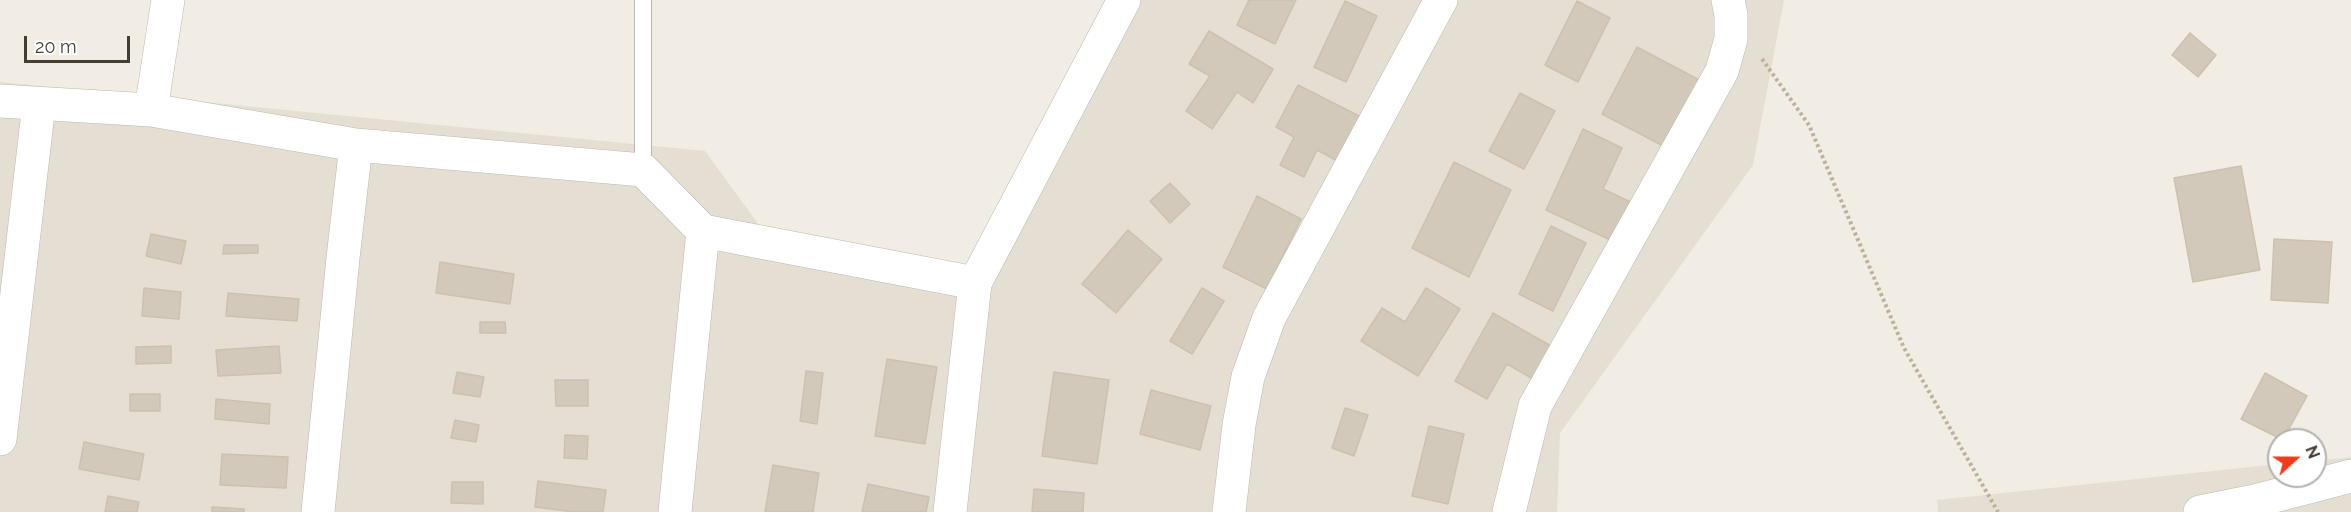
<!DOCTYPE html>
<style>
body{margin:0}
#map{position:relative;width:2351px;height:512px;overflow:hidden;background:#f1ede4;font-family:Raleway,sans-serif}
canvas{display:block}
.north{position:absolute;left:2267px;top:428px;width:60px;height:60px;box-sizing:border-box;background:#fff;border:2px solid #b4b1ae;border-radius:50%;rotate:69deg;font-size:16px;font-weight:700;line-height:24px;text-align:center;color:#433d34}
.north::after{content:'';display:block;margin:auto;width:21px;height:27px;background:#f23a1b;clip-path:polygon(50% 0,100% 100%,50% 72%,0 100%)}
.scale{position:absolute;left:24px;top:36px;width:106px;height:27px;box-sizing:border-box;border:3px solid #433d34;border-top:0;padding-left:8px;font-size:18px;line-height:21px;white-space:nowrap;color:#433d34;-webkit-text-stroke:4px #fff;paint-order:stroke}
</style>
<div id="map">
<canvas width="2351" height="512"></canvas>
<div class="north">N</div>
<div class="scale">20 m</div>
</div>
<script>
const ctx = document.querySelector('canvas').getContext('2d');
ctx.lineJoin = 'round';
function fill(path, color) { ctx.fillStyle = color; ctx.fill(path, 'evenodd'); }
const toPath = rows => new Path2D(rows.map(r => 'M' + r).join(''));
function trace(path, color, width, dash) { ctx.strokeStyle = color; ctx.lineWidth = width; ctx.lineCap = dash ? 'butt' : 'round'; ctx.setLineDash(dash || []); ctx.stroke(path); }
const residential = toPath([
 [1128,0,1784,0,1753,165,1560,433,1557,512,0,512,0,82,705,151,762,229,985,270],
 [2351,457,2351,512,1938,512,1937,500,2279,464,2279,476,2315,476,2315,461]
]);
const building = toPath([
 [1249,0,1296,0,1275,44,1237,25,1249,0],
 [1345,1,1377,16,1346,82,1314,67,1345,1],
 [1577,1,1610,18,1578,82,1545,65,1577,1],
 [1209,31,1273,69,1253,103,1237,92,1212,129,1186,111,1210,76,1189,64,1209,31],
 [2190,33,2216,55,2198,77,2172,55,2190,33],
 [1637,47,1705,83,1671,150,1602,114,1637,47],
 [1298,85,1367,120,1345,165,1317,150,1304,177,1280,165,1294,137,1276,127,1298,85],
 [1520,93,1555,111,1524,169,1489,151,1520,93],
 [1583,129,1622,148,1603,189,1635,204,1617,243,1546,210,1583,129],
 [1454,162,1511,190,1469,277,1412,248,1454,162],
 [2241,166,2260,270,2193,282,2174,178,2241,166],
 [1170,183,1190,204,1170,223,1150,201,1170,183],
 [1257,196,1301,219,1267,289,1223,267,1257,196],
 [1551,226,1586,243,1553,311,1519,294,1551,226],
 [1128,230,1162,259,1116,313,1082,284,1128,230],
 [151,234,186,241,181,264,146,256,151,234],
 [2274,239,2332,242,2328,303,2271,300,2274,239],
 [224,245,258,245,258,253,223,254,224,245],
 [440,262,514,274,510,304,436,293,440,262],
 [144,288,181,292,179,319,142,316,144,288],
 [1202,288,1224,301,1192,354,1170,341,1202,288],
 [1426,288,1460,309,1418,376,1361,341,1382,308,1405,322,1426,288],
 [228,293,299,299,297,321,226,316,228,293],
 [1493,313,1551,346,1533,379,1507,364,1487,399,1455,381,1493,313],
 [480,322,505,322,506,333,480,333,480,322],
 [171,346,171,363,136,364,136,347,171,346],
 [279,346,281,373,218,376,216,350,279,346],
 [887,359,937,367,925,444,875,436,887,359],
 [806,371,823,373,817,424,800,421,806,371],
 [457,372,484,377,480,397,453,393,457,372],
 [1054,372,1109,380,1097,464,1042,456,1054,372],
 [2265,373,2307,396,2283,440,2241,419,2265,373],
 [555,380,588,380,588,406,556,406,555,380],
 [1151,390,1211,406,1200,450,1140,434,1151,390],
 [130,394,160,394,160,411,130,411,130,394],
 [216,399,270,404,269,424,215,419,216,399],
 [1345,408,1368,415,1354,456,1332,448,1345,408],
 [455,420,479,425,476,442,451,438,455,420],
 [1429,426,1464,434,1448,504,1412,496,1429,426],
 [565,435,588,436,587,459,564,458,565,435],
 [84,442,144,454,139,480,79,469,84,442],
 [222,454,288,457,286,488,220,485,222,454],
 [773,465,819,473,813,512,765,512,773,465],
 [538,481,606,490,603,512,574,512,535,507,538,481],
 [452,482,483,482,483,504,451,503,452,482],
 [868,484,929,497,926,512,862,512,868,484],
 [1034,489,1084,493,1083,512,1032,512,1034,489],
 [108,496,139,502,137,512,105,512,108,496],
 [212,507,244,509,244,512,212,512,212,507]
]);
const path = toPath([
 [1762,59,1809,125,1904,348,1998,512]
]);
const service = toPath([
 [643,0,643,170]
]);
const minor = toPath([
 [0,101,151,110,356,145,643,170,703,231,975,283],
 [151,110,168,0],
 [0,439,39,104],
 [318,512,343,258,356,145],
 [675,512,703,231],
 [950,512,975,283,1124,0],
 [1229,512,1239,425,1248,377,1269,318,1441,0],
 [1509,512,1535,406,1722,71,1731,39,1731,15,1728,0],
 [2200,512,2255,501,2351,476]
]);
fill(residential, '#e5dfd3');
fill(building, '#d3c9ba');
trace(building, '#cdc1ae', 1.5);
trace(service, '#bfb8aa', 18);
trace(minor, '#bfb8aa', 34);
trace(path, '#beb199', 4, [3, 3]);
trace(service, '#fff', 16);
trace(minor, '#fff', 33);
</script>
